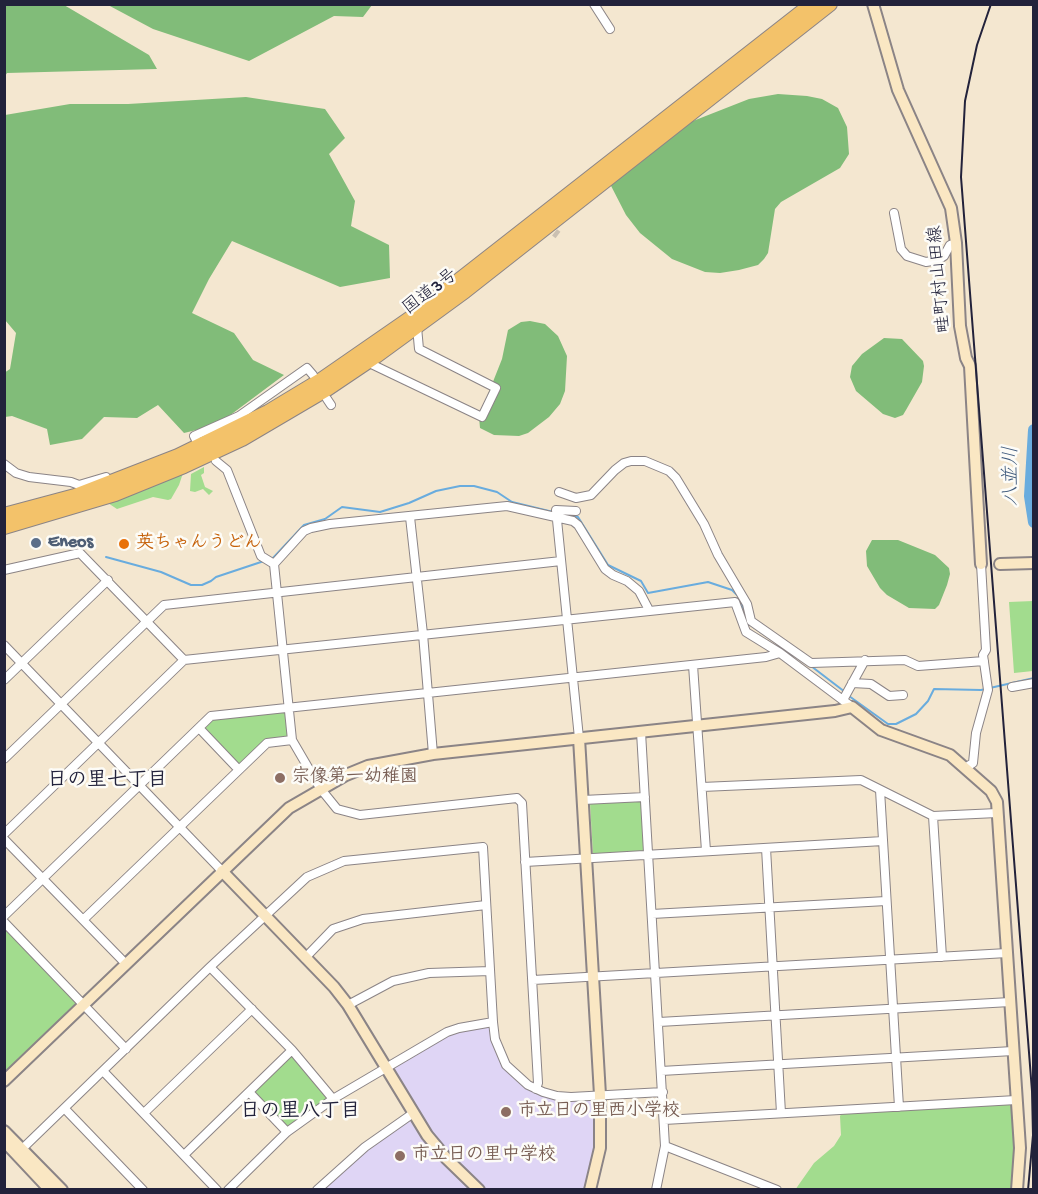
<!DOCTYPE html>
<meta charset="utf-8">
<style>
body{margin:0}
#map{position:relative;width:1038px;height:1194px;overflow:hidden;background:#f4e7d0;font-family:"Gochi Hand",sans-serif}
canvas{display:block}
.frame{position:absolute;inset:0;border:6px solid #22223b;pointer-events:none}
</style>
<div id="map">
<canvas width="1038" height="1194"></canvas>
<div class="frame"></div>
</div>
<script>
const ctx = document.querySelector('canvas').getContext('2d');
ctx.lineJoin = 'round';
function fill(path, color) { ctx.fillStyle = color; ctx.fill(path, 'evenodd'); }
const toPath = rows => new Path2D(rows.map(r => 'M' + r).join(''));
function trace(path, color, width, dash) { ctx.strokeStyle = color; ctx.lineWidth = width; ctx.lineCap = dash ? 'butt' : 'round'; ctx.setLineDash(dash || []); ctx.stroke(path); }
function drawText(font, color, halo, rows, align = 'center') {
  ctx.font = font + ' "Gochi Hand","Klee One",sans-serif'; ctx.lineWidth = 5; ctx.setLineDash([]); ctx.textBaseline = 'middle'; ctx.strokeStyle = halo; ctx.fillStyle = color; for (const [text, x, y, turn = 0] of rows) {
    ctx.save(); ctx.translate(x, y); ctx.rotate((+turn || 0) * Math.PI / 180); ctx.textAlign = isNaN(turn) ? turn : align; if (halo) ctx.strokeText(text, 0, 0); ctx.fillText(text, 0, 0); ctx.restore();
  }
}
const built = toPath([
 [488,1026,490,1027,494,1046,533,1091,594,1099,596,1123,593,1154,584,1189,484,1189,447,1152,426,1126,393,1071,394,1068,455,1032],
 [409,1119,413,1120,472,1190,323,1190,367,1151]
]);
const green = toPath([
 [204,467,204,473,201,475,205,487,213,491,209,495,203,489,195,492,190,491,191,474],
 [183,473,179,485,171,499,168,500,153,497,117,509,108,503],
 [1033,601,1033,671,1014,673,1009,602],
 [285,711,287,713,288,734,287,738,265,739,241,765,237,764,205,731,205,726,213,719],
 [640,801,642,804,645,850,642,852,593,854,590,803],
 [5,927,77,1002,5,1073],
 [290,1056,294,1056,327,1096,327,1100,289,1126,285,1127,255,1095,255,1092],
 [1010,1103,1013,1105,1017,1154,1014,1189,795,1190,814,1163,834,1146,841,1135,840,1116,842,1113]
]);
const forest = toPath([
 [5,4,64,5,149,55,157,69,7,73,5,76],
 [108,5,372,4,372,5,363,17,334,16,249,61,153,29],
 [778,94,807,96,822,99,838,108,847,127,849,154,840,168,781,202,775,209,768,253,764,259,758,265,739,270,720,273,705,272,672,259,640,233,626,215,607,178,665,132,749,99],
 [246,97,325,109,345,138,329,154,355,201,351,226,389,245,390,278,340,287,232,241,209,279,192,313,234,333,253,360,284,375,217,425,184,433,158,405,137,418,104,417,82,439,50,445,47,429,12,416,5,417,4,373,10,369,16,333,5,320,5,115,70,104,128,104],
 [530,321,545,324,558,336,567,356,565,391,560,404,549,417,528,433,519,436,494,435,480,428,479,417,502,359,508,330,521,322],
 [884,338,902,339,923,361,924,366,922,382,906,410,903,415,895,418,883,414,856,391,850,377,852,366,862,354],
 [872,540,898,540,935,555,949,568,950,574,947,585,939,605,935,609,909,608,887,595,880,588,867,566,866,551]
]);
const stream = toPath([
 [561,513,578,517,608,565,641,581,648,593,708,582,732,590,739,597],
 [106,557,161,572,191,585,202,585,211,581,216,577,264,561],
 [269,559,273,558,304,525,325,519,342,507,380,512,409,503,436,491,460,486,474,486,497,492,512,502,553,512],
 [741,602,746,616],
 [749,624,772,640],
 [811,666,845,692],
 [849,696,888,724,896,724,916,714,928,701,934,689,981,690,1034,678]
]);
const river = toPath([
 [1034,430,1030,496,1034,522]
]);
const streetTunnel = toPath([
 [545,225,558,235]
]);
const street = toPath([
 [594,4,610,29],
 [894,213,901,249,907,256,926,262,938,260,944,256,950,245,956,243],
 [367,362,482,417,496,388,419,349,417,327],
 [327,399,331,405],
 [196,440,194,436,239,416,307,368,313,375],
 [216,461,227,470,261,556,274,564],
 [4,464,16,473,29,477,71,482,79,485,106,477],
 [559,492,576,498,591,495,615,470,624,463,631,461,645,461,669,471,676,478,704,524,718,555,747,604,751,621,811,663,905,660,918,666,984,661],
 [576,511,556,510,579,738],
 [410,517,423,634,433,754],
 [274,564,292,740,320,788,337,809,360,815,517,798,522,803,538,1083,536,1089],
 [274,564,304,531,311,528,330,524,507,506,573,521,578,525,605,569,613,575,627,581,639,591,649,610],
 [4,570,80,553,184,660],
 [4,645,222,871],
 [693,665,706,851],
 [4,680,108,580],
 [852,683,871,684,889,696,903,695],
 [1012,687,1034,683],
 [843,700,865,660],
 [199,728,239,770],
 [641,732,665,1146,656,1190],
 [4,759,164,605,561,561],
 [965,768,973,763,976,733,988,690,983,655,986,650,981,564],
 [702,787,861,780,933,816,997,813],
 [880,790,899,1107],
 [583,800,645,797],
 [933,816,942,957],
 [4,834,184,660,735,602,746,632,780,653,852,707],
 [4,839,126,964],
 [766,848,781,1113],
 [525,862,883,841],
 [652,914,886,901],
 [4,916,211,716,766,657,780,653],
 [83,920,267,743,292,740],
 [4,922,126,1049],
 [305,958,333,929,363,919,486,905],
 [210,967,292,1050,333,1099],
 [533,980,1007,953],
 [348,1005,393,981,429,973,490,971],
 [659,1022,1010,1002],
 [103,1071,217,1190],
 [661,1071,1013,1051],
 [249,1092,287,1132],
 [65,1109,143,1190],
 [144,1113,252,1009],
 [664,1120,1016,1100],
 [665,1146,777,1190],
 [22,1149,210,967,307,877,344,861,483,847,493,1022,495,1039,506,1065,528,1085,543,1092,557,1096,571,1097,663,1092],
 [184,1155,292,1050],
 [228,1190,287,1132,333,1099,447,1032,459,1028,493,1022],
 [317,1190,365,1147,412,1114]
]);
const secondary = toPath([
 [873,4,898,90,951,208,956,243,960,326,966,358,970,366,981,564],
 [1000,564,1034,563],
 [579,738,600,1095,600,1148,590,1190],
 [222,871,334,987,348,1005,427,1135,447,1159,479,1190],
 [4,1081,289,808,346,775,368,766,433,754,835,711,852,707,881,730,950,755,991,791,997,802,1020,1148,1017,1190],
 [4,1131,62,1190],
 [4,1141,50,1190]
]);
const highway = toPath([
 [4,515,75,496,178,456,268,412,321,380,412,317,812,4],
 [4,527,115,494,184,466,242,439,327,389,376,356,465,291,830,4]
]);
const rail = toPath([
 [991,4,977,45,965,101,961,177,1032,1091,1033,1135,1028,1190]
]);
const markers = [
 [36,543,6,"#5c6f8a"],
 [124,544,6,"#e8710a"],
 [280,778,6,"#8d6e63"],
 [506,1112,6,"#8d6e63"],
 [400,1156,6,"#8d6e63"]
];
const streetNames = [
 ["畦町村山田線",941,279,-95],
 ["国道3号",431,293,-37]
];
const serviceNames = [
 ["Eneos",48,543]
];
const foodNames = [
 ["英ちゃんうどん",136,544]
];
const educationNames = [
 ["宗像第一幼稚園",292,778],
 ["市立日の里西小学校",518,1112],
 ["市立日の里中学校",412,1156]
];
const waterNames = [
 ["八並川",1013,476,-90]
];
const neighbourhoodNames = [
 ["日の里七丁目",107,782],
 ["日の里八丁目",300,1113]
];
fill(built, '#dfd5f5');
fill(green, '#a2dc8e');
fill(forest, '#81bc79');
trace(stream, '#69acde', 2);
trace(river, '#69acde', 12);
trace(streetTunnel, '#cac0b2', 8, [8, 4]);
trace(street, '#8b8486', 10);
trace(secondary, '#8b8486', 14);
trace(highway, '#8b8486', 16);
trace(street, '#fff', 8);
trace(secondary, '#fae7c3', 10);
trace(highway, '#f3c26a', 14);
trace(rail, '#22223b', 2);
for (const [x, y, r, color] of markers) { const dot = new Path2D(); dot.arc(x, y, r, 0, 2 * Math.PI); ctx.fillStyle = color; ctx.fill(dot); trace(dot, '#fdfcf7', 2); }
drawText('18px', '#22223b', '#fdfcf7', streetNames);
drawText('bold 18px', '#4e5e75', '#fdfcf7', serviceNames, 'left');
drawText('bold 18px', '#c56008', '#fdfcf7', foodNames, 'left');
drawText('bold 18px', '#785e54', '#fdfcf7', educationNames, 'left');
drawText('italic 20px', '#3e597c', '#fdfcf7', waterNames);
drawText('bold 20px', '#22223b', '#fdfcf7', neighbourhoodNames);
</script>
